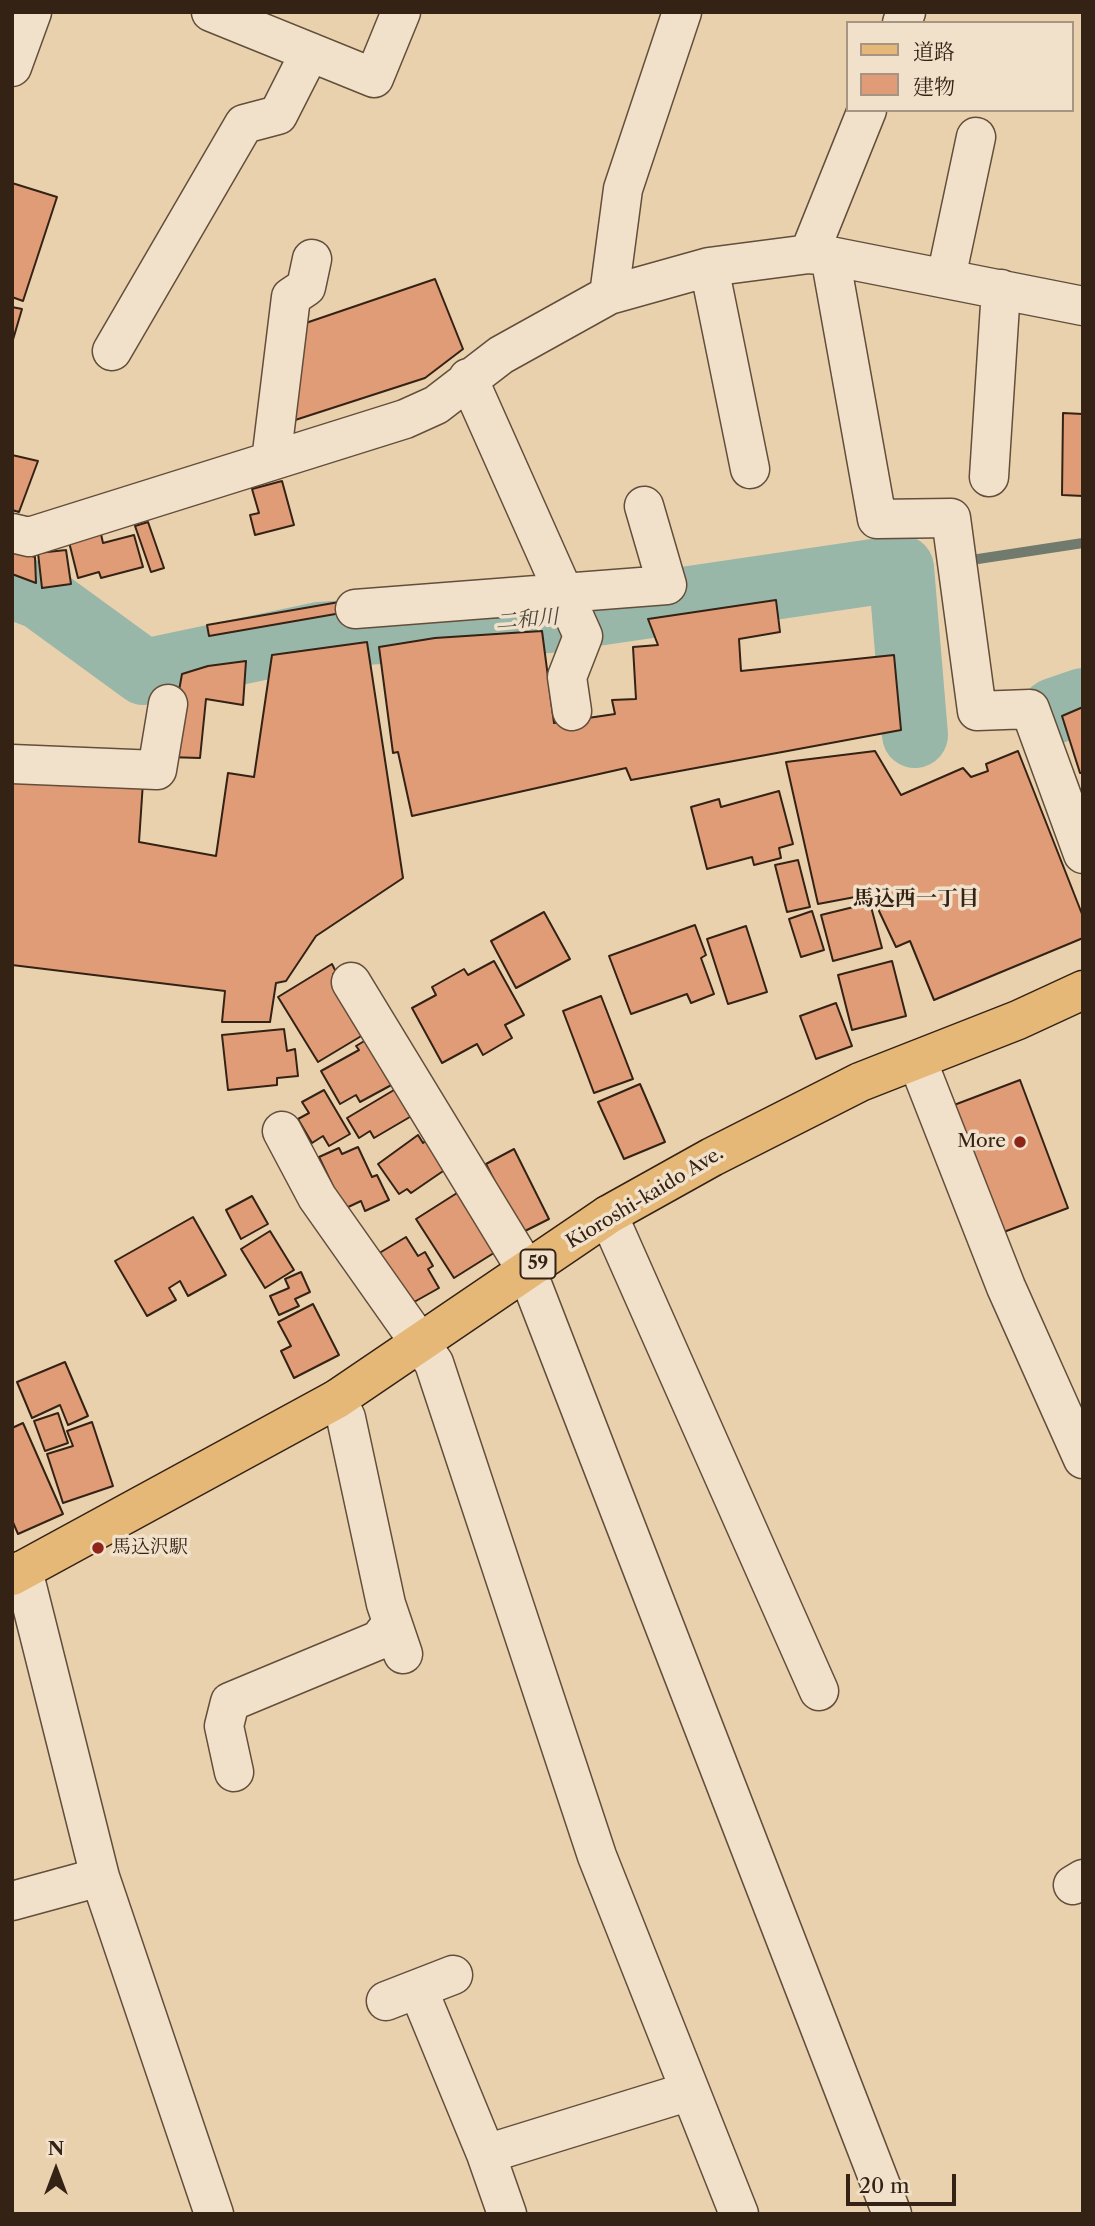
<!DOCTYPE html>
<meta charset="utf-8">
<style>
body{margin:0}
#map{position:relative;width:1095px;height:2226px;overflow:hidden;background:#ead1ae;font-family:"Libre Caslon Text","Noto Serif JP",serif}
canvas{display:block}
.frame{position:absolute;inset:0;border:14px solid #342215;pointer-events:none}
.legend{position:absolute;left:846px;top:21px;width:228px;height:91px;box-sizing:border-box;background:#f1e1ca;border:2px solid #a59582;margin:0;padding:9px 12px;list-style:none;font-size:21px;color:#342215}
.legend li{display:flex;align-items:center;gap:14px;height:35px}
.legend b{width:35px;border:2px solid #a59582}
.north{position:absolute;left:21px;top:2135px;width:70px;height:70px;-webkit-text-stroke:5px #f1e1ca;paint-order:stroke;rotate:0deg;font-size:19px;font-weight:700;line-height:28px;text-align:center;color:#342215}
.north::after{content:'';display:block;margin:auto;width:24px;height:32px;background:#342215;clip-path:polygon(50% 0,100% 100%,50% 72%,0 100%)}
.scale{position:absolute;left:846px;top:2174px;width:110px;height:32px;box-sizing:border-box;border:4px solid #342215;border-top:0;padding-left:9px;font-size:21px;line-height:24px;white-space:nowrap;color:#342215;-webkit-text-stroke:5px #f1e1ca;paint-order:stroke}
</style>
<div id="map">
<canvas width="1095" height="2226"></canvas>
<div class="frame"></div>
<ul class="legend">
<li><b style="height:9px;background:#e5b877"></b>道路</li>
<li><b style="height:19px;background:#e09c77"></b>建物</li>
</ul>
<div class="north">N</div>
<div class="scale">20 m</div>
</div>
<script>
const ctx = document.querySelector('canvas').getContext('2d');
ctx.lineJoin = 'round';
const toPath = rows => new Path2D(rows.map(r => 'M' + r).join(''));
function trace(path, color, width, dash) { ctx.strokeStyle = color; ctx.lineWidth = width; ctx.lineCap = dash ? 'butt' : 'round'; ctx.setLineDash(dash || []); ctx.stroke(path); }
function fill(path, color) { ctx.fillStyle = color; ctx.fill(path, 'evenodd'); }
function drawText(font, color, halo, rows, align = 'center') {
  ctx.font = font + ' "Libre Caslon Text","Noto Serif JP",serif'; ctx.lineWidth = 7; ctx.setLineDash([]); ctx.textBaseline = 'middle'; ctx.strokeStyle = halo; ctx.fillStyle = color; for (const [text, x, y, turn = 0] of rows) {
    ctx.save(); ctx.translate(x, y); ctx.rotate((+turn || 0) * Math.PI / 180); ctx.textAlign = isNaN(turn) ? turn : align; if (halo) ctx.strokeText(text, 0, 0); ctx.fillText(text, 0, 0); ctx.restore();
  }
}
const stream = toPath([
 [978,559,1083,543]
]);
const river = toPath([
 [12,586,41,597,144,672,319,635,548,620,901,568,915,735],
 [1054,711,1083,701]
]);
const building = toPath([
 [12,183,57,197,23,301,12,297,12,183],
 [435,279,463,349,425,378,289,422,297,326,435,279],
 [12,307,22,309,12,343,12,307],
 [1063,413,1083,414,1083,496,1062,495,1063,413],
 [12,455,38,461,19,512,12,510,12,455],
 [282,481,294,525,255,535,250,515,259,513,252,489,282,481],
 [148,522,164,568,151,572,135,526,148,522],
 [101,534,103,543,134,535,143,567,101,578,99,572,78,578,69,542,101,534],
 [12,550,35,557,36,583,12,574,12,550],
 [66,550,71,584,42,588,38,553,66,550],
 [776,600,780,632,739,639,741,671,894,655,901,730,631,780,626,768,412,816,398,752,393,753,379,647,435,638,542,631,554,723,615,714,612,700,636,699,633,647,658,645,648,619,776,600],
 [345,601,347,612,209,636,207,625,345,601],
 [367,642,403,878,316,936,286,981,276,983,270,1022,222,1022,225,991,12,965,12,773,143,782,139,842,216,856,228,773,254,777,272,655,367,642],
 [246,661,243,705,206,699,200,758,167,757,182,674,208,666,246,661],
 [1083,707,1083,773,1080,773,1062,716,1083,707],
 [875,751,901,795,963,768,971,777,988,771,986,764,1018,751,1082,914,1083,938,934,1000,910,941,896,947,871,894,818,904,786,762,875,751],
 [779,791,793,844,779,848,781,858,754,865,752,857,707,869,691,807,719,799,721,807,779,791],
 [798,860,810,907,787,912,775,865,798,860],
 [870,903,882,948,833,961,821,915,870,903],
 [812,911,824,950,801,957,789,919,812,911],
 [544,912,570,959,516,988,491,941,544,912],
 [695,925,706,955,701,958,714,994,691,1003,687,994,631,1014,609,956,695,925],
 [746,926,767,992,728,1004,707,939,746,926],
 [494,961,524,1015,505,1025,512,1038,483,1055,477,1044,442,1063,412,1008,436,995,432,987,464,969,468,975,494,961],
 [892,961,906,1016,852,1030,838,975,892,961],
 [332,964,336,972,333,974,368,1032,318,1062,278,997,332,964],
 [601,996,633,1079,594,1093,563,1011,601,996],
 [836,1003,852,1046,816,1059,800,1016,836,1003],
 [284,1029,287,1051,295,1049,298,1076,277,1078,277,1085,228,1090,222,1035,284,1029],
 [371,1037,397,1082,360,1102,356,1095,340,1104,321,1071,359,1050,356,1046,371,1037],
 [1020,1080,1068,1208,1001,1233,954,1105,1020,1080],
 [640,1084,665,1142,624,1159,598,1102,640,1084],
 [399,1087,415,1114,374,1138,370,1131,359,1138,347,1118,399,1087],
 [324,1090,350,1134,329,1146,323,1136,312,1143,298,1119,309,1113,302,1102,324,1090],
 [418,1135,423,1143,429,1138,449,1167,411,1193,407,1189,399,1194,378,1164,418,1135],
 [358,1147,372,1177,377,1175,389,1200,365,1211,361,1201,344,1209,319,1157,339,1148,342,1154,358,1147],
 [514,1149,549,1219,521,1233,486,1164,514,1149],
 [457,1193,497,1251,454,1278,416,1219,457,1193],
 [252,1196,268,1224,241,1239,226,1210,252,1196],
 [193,1217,226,1275,188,1296,180,1281,169,1288,176,1300,147,1316,115,1261,193,1217],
 [270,1231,294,1270,265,1288,241,1249,270,1231],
 [406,1237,418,1256,425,1252,433,1266,428,1269,439,1288,407,1306,376,1255,406,1237],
 [301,1272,310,1292,295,1299,299,1306,279,1315,270,1296,289,1288,285,1279,301,1272],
 [313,1304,339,1355,294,1378,281,1351,291,1346,278,1322,313,1304],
 [65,1362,88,1416,68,1425,60,1405,32,1418,17,1382,65,1362],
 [58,1413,68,1443,45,1451,34,1421,58,1413],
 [92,1422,113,1486,63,1503,47,1454,73,1446,67,1431,92,1422],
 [23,1423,63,1514,18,1534,12,1520,12,1428,23,1423]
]);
const minor = toPath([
 [211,12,374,78,401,12],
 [902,23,906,12],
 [12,67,32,12],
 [809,254,867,110],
 [830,256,877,519,951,518,977,711,1030,709,1083,854],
 [709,267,750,469],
 [946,278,976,137],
 [609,295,623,189,682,12],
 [112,351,244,124,278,115,310,52],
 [468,378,583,636,567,677,572,711],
 [271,461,291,297,306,287,312,259],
 [989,477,1001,289],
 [12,533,29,537,405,419,436,405,501,355,609,295,709,267,809,254,830,256,1083,306],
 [355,609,667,585,644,506],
 [12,764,157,770,168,704],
 [351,982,527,1271,892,2214],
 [917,1060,1006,1287,1083,1459],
 [282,1131,317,1197,434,1363,597,1856,739,2214],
 [608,1215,819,1691],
 [337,1399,346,1418,386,1604,403,1654],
 [23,1570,100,1877,214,2214],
 [234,1772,224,1726,230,1702,379,1640,392,1623],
 [1073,1885,1083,1879],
 [12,1901,100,1877],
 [418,1989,486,2154,507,2214],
 [386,2001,453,1975],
 [486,2154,690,2091]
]);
const major = toPath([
 [12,1576,337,1399,608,1215,712,1157,860,1082,1018,1020,1083,990]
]);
const markers = [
 [1020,1142,7,"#8f2418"],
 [98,1548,7,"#8f2418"]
];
const shields = [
 [538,1264,35]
];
const shieldNames = [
 ["59",538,1264]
];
const poiNames = [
 ["More",1006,1142],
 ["馬込沢駅",112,1548,"left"]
];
const streetNames = [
 ["Kioroshi-kaido Ave.",645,1198,-31]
];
const waterNames = [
 ["二和川",527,620,-5]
];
const neighbourhoodNames = [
 ["馬込西一丁目",916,899]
];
trace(stream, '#707b6e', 10);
trace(river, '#98b7a9', 66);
fill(building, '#e09c77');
trace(building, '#342215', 2);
trace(minor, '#624e3b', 41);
trace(major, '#342215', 41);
trace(minor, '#f1e1ca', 38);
trace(major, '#e5b877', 38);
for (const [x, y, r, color] of markers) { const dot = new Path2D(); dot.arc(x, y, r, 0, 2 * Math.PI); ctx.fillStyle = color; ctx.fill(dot); trace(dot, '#f1e1ca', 2.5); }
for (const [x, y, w] of shields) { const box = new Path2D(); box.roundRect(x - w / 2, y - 14.5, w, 29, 5); ctx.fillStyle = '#f1e1ca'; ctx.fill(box); trace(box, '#342215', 2); }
drawText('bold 18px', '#342215', null, shieldNames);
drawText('19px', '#342215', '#f1e1ca', poiNames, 'right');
drawText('19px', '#342215', '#f1e1ca', streetNames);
drawText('italic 21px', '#4d473a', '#f1e1ca', waterNames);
drawText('bold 21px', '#342215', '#f1e1ca', neighbourhoodNames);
</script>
